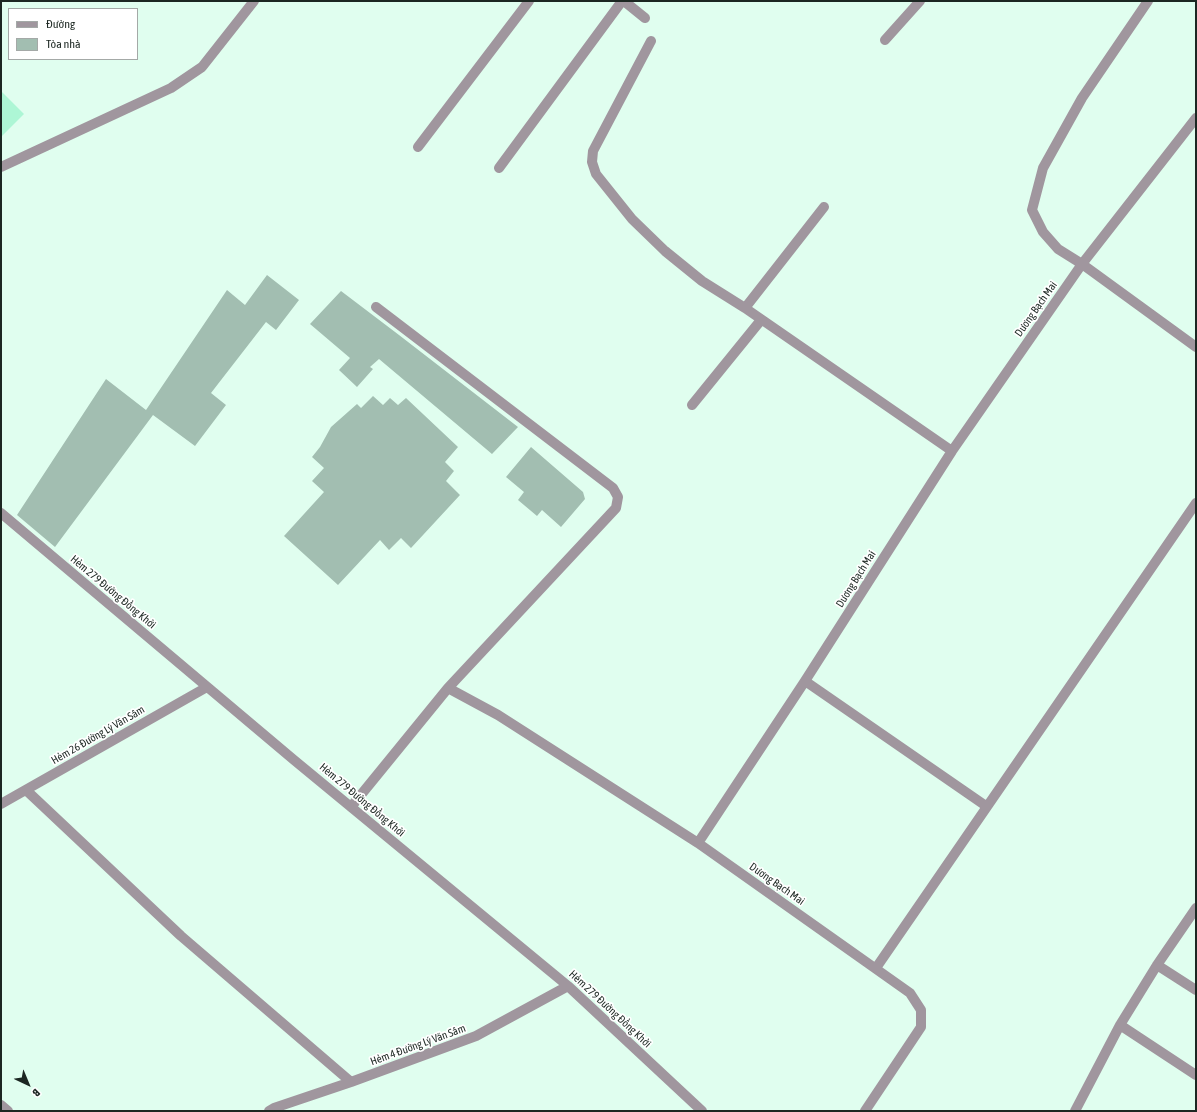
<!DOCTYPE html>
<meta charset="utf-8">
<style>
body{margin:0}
#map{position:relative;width:1197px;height:1112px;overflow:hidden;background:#e0feef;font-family:"Asap Condensed",sans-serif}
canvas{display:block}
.frame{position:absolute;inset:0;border:2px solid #1c2722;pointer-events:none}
.legend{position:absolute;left:8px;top:8px;width:130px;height:52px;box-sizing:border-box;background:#fff;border:1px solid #a4a9a7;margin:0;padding:5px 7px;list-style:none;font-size:12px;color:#1c2722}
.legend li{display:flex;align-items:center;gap:8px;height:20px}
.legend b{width:20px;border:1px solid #a4a9a7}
.north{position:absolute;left:8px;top:1064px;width:40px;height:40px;-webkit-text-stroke:3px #fff;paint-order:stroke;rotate:136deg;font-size:11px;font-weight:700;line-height:16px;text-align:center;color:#1c2722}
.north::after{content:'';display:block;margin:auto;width:14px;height:18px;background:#1c2722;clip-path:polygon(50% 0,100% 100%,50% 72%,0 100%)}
</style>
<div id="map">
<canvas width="1197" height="1112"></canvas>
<div class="frame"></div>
<ul class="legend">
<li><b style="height:5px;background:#a0969e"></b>Đường</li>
<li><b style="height:11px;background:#a2beb1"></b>Tòa nhà</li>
</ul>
<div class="north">B</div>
</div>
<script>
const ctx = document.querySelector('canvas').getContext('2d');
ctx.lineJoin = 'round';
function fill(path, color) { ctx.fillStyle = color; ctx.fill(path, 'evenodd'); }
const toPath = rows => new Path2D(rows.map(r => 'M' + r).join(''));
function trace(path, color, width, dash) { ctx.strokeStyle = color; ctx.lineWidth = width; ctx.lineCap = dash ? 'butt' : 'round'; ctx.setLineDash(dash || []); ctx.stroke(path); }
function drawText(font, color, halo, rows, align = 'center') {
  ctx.font = font + ' "Asap Condensed",sans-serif'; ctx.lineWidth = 3.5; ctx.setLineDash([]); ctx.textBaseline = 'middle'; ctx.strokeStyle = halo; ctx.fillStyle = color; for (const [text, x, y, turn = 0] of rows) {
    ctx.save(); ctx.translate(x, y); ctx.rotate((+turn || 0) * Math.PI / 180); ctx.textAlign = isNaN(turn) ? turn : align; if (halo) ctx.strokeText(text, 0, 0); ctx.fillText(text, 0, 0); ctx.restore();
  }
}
const green = toPath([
 [1,91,24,114,1,137]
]);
const building = toPath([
 [267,275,299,300,276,330,266,322,211,393,226,405,195,446,153,415,55,547,17,515,106,379,146,410,227,290,245,305],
 [341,291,399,335,518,427,492,454,379,359,370,367,373,369,357,387,339,370,350,358,310,324],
 [373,396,383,405,390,398,398,405,406,398,458,447,445,462,454,471,446,481,460,495,411,548,401,538,389,550,380,540,338,585,284,536,324,492,312,481,324,468,312,457,320,447,331,427,357,404,361,408],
 [531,447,583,492,585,499,561,527,542,510,537,516,518,500,524,492,506,477]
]);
const minor = toPath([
 [624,1,645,18],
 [885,40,920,1],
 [651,41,593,151,592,162,596,174,632,219,665,251,702,281,745,308,952,451],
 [1196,118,1082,264,1196,347],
 [418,147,529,1],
 [1,167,171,88,202,67,254,1],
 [499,168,622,1],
 [745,308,824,207],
 [692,405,761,320],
 [1,513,294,760,568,986,702,1111],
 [805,681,986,806],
 [448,688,498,715,698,843],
 [26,790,181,936,351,1082],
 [1,804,207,687],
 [351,807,448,688,616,508,618,497,613,488,376,307],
 [1157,965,1196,990],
 [876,968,1196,503],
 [1120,1025,1196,1075],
 [1,1105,8,1111],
 [269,1111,274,1108,351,1082,476,1036,568,986],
 [865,1111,921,1027,921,1010,910,993,698,843,805,681,952,451,1082,264,1058,249,1043,232,1032,210,1043,168,1082,98,1148,1],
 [1075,1111,1120,1025,1157,965,1196,908]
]);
const streetNames = [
 ["Dương Bạch Mai",1036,309,-55],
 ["Dương Bạch Mai",856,579,-58],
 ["Hẻm 279 Đường Đồng Khởi",113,592,40],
 ["Hẻm 26 Đường Lý Văn Sâm",98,735,-30],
 ["Hẻm 279 Đường Đồng Khởi",362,800,40],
 ["Dương Bạch Mai",777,884,35],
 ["Hẻm 279 Đường Đồng Khởi",610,1009,43],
 ["Hẻm 4 Đường Lý Văn Sâm",418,1045,-20]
];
fill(green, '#adf6d5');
fill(building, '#a2beb1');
trace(minor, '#a0969e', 10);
drawText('11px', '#1c2722', '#fff', streetNames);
</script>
